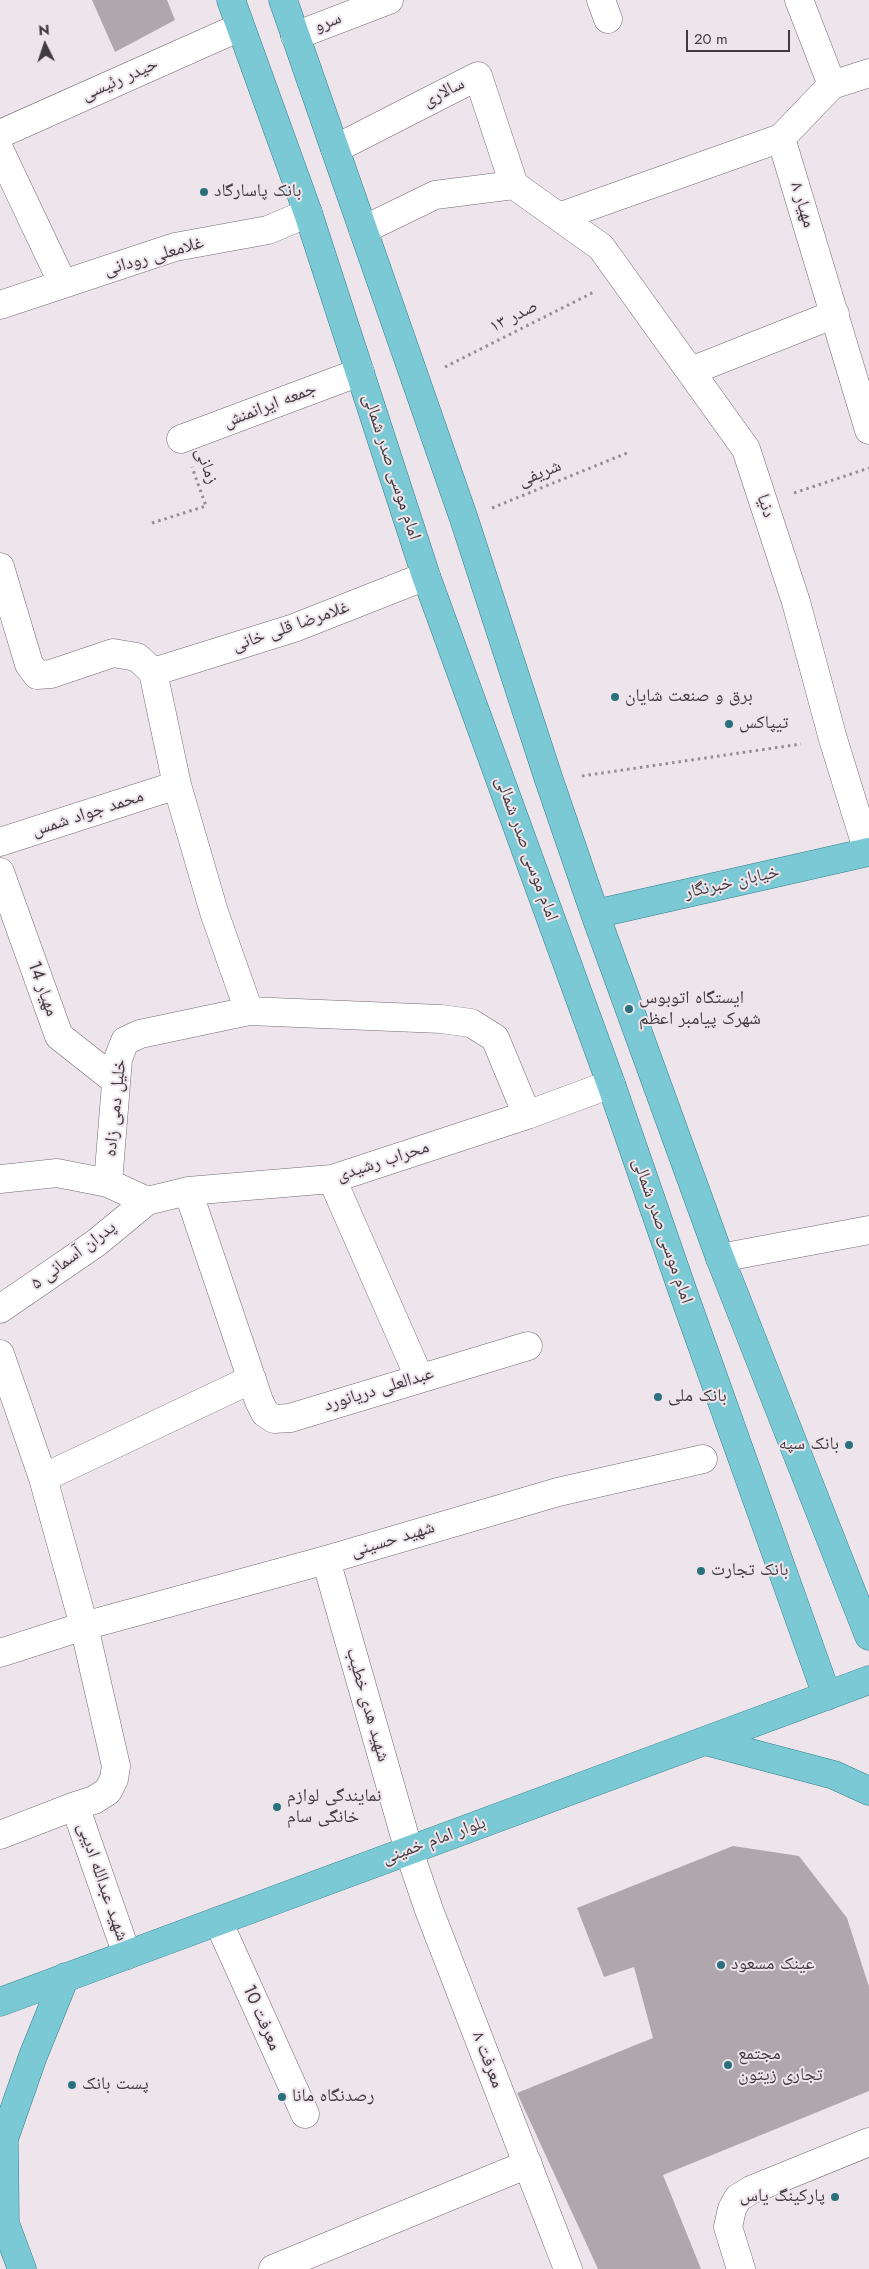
<!DOCTYPE html>
<meta charset="utf-8">
<style>
body{margin:0}
#map{position:relative;width:869px;height:2269px;overflow:hidden;background:#eee4eb;font-family:Jost,sans-serif}
canvas{display:block}
.north{position:absolute;left:20px;top:20px;width:50px;height:50px;-webkit-text-stroke:4px #eee4eb;paint-order:stroke;rotate:356deg;font-size:14px;font-weight:700;line-height:20px;text-align:center;color:#3f3b3e}
.north::after{content:'';display:block;margin:auto;width:18px;height:22px;background:#3f3b3e;clip-path:polygon(50% 0,100% 100%,50% 72%,0 100%)}
.scale{position:absolute;left:686px;top:30px;width:104px;height:22px;box-sizing:border-box;border:2px solid #3f3b3e;border-top:0;padding-left:6px;font-size:15px;line-height:18px;white-space:nowrap;color:#3f3b3e;-webkit-text-stroke:4px #eee4eb;paint-order:stroke}
</style>
<div id="map">
<canvas width="869" height="2269"></canvas>
<div class="north">N</div>
<div class="scale">20 m</div>
</div>
<script>
const ctx = document.querySelector('canvas').getContext('2d');
ctx.lineJoin = 'round';
function fill(path, color) { ctx.fillStyle = color; ctx.fill(path, 'evenodd'); }
const toPath = rows => new Path2D(rows.map(r => 'M' + r).join(''));
function trace(path, color, width, dash) { ctx.strokeStyle = color; ctx.lineWidth = width; ctx.lineCap = dash ? 'butt' : 'round'; ctx.setLineDash(dash || []); ctx.stroke(path); }
function drawText(font, color, halo, rows, align = 'center') {
  ctx.font = font + ' Jost,"Noto Naskh Arabic",sans-serif'; ctx.lineWidth = 4; ctx.setLineDash([]); ctx.textBaseline = 'middle'; ctx.strokeStyle = halo; ctx.fillStyle = color; for (const [text, x, y, turn = 0] of rows) {
    ctx.save(); ctx.translate(x, y); ctx.rotate((+turn || 0) * Math.PI / 180); ctx.textAlign = isNaN(turn) ? turn : align; if (halo) ctx.strokeText(text, 0, 0); ctx.fillText(text, 0, 0); ctx.restore();
  }
}
const building = toPath([
 [92,0,167,0,175,20,115,52],
 [733,1846,799,1856,847,1918,869,1987,869,2091,663,2175,701,2269,598,2269,517,2093,653,2038,634,1967,604,1977,577,1908]
]);
const path = toPath([
 [445,367,594,292],
 [794,493,869,468],
 [492,508,627,453],
 [152,523,206,506,192,467],
 [582,776,801,744]
]);
const minor = toPath([
 [601,0,608,19],
 [799,0,832,85],
 [295,36,389,0],
 [869,73,832,85,781,138,869,430],
 [0,134,240,27],
 [335,149,478,76,514,185],
 [0,151,63,284],
 [559,217,781,138],
 [363,230,435,195,514,185,601,247,746,449,796,602,833,739,868,852],
 [0,305,175,247,268,230,308,213],
 [691,371,835,314],
 [181,439,360,372],
 [0,567,29,664,37,675,51,674,113,653,137,657,153,672,177,785,214,912,249,1011,441,1019,471,1023,495,1038,527,1115],
 [153,672,294,628,426,576],
 [0,842,177,785],
 [0,872,59,1036,116,1081],
 [0,1179,57,1173,108,1183,147,1201],
 [332,1179,419,1377],
 [108,1183,118,1059,125,1041,140,1034,249,1011],
 [188,1191,259,1401,265,1413,274,1419,290,1418,528,1346],
 [720,1258,869,1230],
 [0,1309,96,1243,147,1201,188,1191,332,1179,527,1115,611,1084],
 [0,1354,43,1478,84,1626,116,1766,114,1779,108,1791,94,1800,75,1806,127,1955],
 [43,1478,252,1379],
 [326,1560,409,1851,429,1910,568,2269],
 [0,1653,84,1626,326,1560,558,1492,703,1459],
 [0,1835,75,1806],
 [218,1921,305,2114],
 [273,2269,528,2164],
 [741,2269,728,2227,732,2209,738,2198,751,2190,869,2142]
]);
const major = toPath([
 [231,0,308,213,426,576,611,1084,684,1295,827,1696],
 [283,0,464,519,549,780,595,914,720,1258,869,1636],
 [595,914,869,852],
 [705,1741,834,1775,869,1791],
 [0,2002,869,1680],
 [0,2210,22,2269],
 [5,2222,4,2139,33,2056,65,1977]
]);
const markers = [
 [204,192,5,"#2a717d"],
 [615,697,5,"#2a717d"],
 [729,724,5,"#2a717d"],
 [629,1009,5,"#2a717d"],
 [658,1397,5,"#2a717d"],
 [849,1445,5,"#2a717d"],
 [701,1571,5,"#2a717d"],
 [277,1807,5,"#2a717d"],
 [721,1965,5,"#2a717d"],
 [728,2065,5,"#2a717d"],
 [72,2085,5,"#2a717d"],
 [282,2097,5,"#2a717d"],
 [835,2197,5,"#2a717d"]
];
const streetNames = [
 ["سرو",328,23,-21],
 ["حیدر رئیسی",120,80,-24],
 ["سالاری",444,93,-27],
 ["مهیار ۸",802,205,73],
 ["غلامعلی رودانی",154,257,-16],
 ["صدر ۱۳",514,317,-27],
 ["جمعه ایرانمنش",270,406,-21],
 ["زمانی",206,466,70],
 ["امام موسی صدر شمالی",391,467,72],
 ["شریفی",540,474,-22],
 ["دنیا",765,506,72],
 ["غلامرضا قلی خانی",291,627,-19],
 ["محمد جواد شمس",88,814,-18],
 ["امام موسی صدر شمالی",526,849,70],
 ["خیابان خبرنگار",732,883,-13],
 ["مهیار 14",42,989,70],
 ["خلیل دمی زاده",116,1108,-84],
 ["محراب رشیدی",383,1162,-18],
 ["امام موسی صدر شمالی",662,1231,71],
 ["پدران آسمانی ۵",74,1256,-37],
 ["عبدالعلی دریانورد",379,1390,-17],
 ["شهید حسینی",393,1540,-17],
 ["شهید هدی خطیب",367,1705,74],
 ["بلوار امام خمینی",434,1841,-20],
 ["شهید عبدالله ادیبی",102,1882,71],
 ["معرفت 10",261,2018,66],
 ["معرفت ۸",487,2060,69]
];
const poiNames = [
 ["بانک پاسارگاد",214,192],
 ["برق و صنعت شایان",625,697],
 ["تیپاکس",739,724],
 ["ایستگاه اتوبوس",639,999],
 ["شهرک پیامبر اعظم",639,1020],
 ["بانک ملی",668,1397],
 ["بانک سپه",839,1445,"right"],
 ["بانک تجارت",711,1571],
 ["نمایندگی لوازم",287,1797],
 ["خانگی سام",287,1818],
 ["عینک ‌‌مسعود",731,1965],
 ["مجتمع",738,2055],
 ["تجاری زیتون",738,2076],
 ["پست بانک",82,2085],
 ["رصدنگاه مانا",292,2097],
 ["پارکینگ یاس",825,2197,"right"]
];
fill(building, '#b0a6ad');
trace(minor, '#736a71', 29);
trace(major, '#2d808d', 29);
trace(path, '#958e93', 3, [2.5, 4]);
trace(minor, '#fff', 28);
trace(major, '#7bc9d4', 28);
for (const [x, y, r, color] of markers) { const dot = new Path2D(); dot.arc(x, y, r, 0, 2 * Math.PI); ctx.fillStyle = color; ctx.fill(dot); trace(dot, '#eee4eb', 2); }
drawText('18px', '#3f3b3e', '#eee4eb', streetNames);
drawText('18px', '#3f3b3e', '#eee4eb', poiNames, 'left');
</script>
